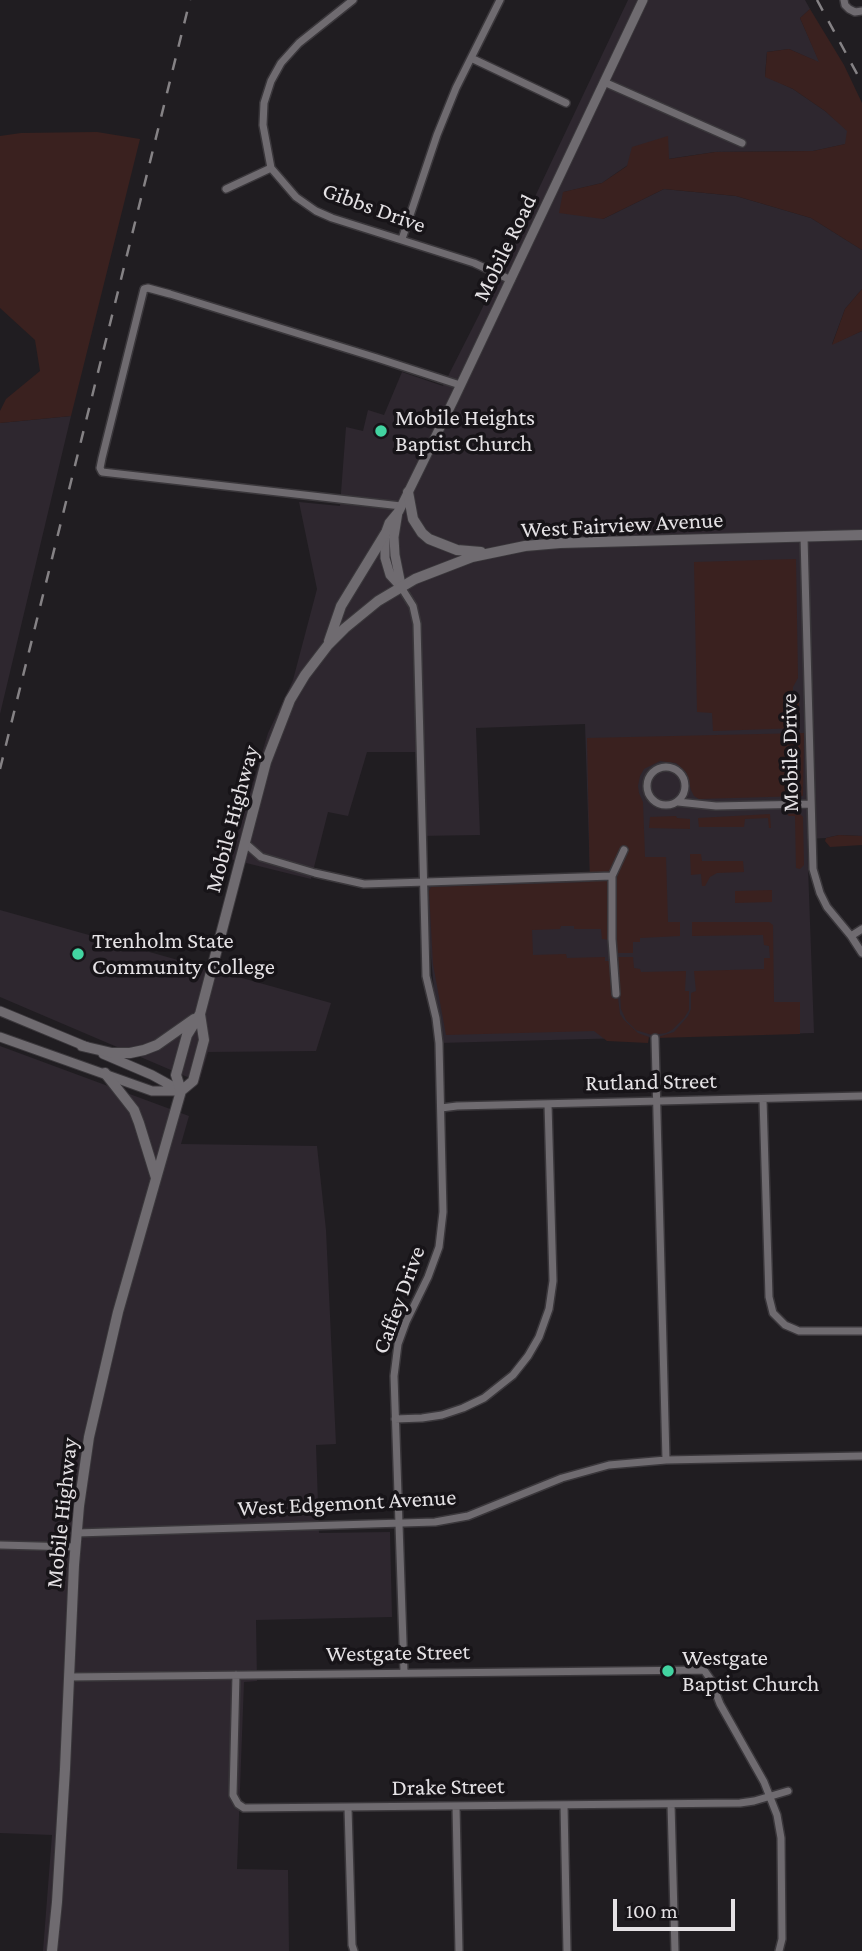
<!DOCTYPE html>
<style>
body{margin:0}
#map{position:relative;width:862px;height:1951px;overflow:hidden;background:#201d21;font-family:"Crimson Pro",serif}
canvas{display:block}
.scale{position:absolute;left:613px;top:1899px;width:122px;height:32px;box-sizing:border-box;border:4px solid #e5e2e5;border-top:0;padding-left:9px;font-size:21px;line-height:24px;white-space:nowrap;color:#e5e2e5;-webkit-text-stroke:5px #171418;paint-order:stroke}
</style>
<div id="map">
<canvas width="862" height="1951"></canvas>
<div class="scale">100 m</div>
</div>
<script>
const ctx = document.querySelector('canvas').getContext('2d');
ctx.lineJoin = 'round';
function fill(path, color) { ctx.fillStyle = color; ctx.fill(path, 'evenodd'); }
const toPath = rows => new Path2D(rows.map(r => 'M' + r).join(''));
function trace(path, color, width, dash) { ctx.strokeStyle = color; ctx.lineWidth = width; ctx.lineCap = dash ? 'butt' : 'round'; ctx.setLineDash(dash || []); ctx.stroke(path); }
function drawText(font, color, halo, rows, align = 'center') {
  ctx.font = font + ' "Crimson Pro",serif'; ctx.lineWidth = 7; ctx.setLineDash([]); ctx.textBaseline = 'middle'; ctx.strokeStyle = halo; ctx.fillStyle = color; for (const [text, x, y, turn = 0] of rows) {
    ctx.save(); ctx.translate(x, y); ctx.rotate((+turn || 0) * Math.PI / 180); ctx.textAlign = isNaN(turn) ? turn : align; if (halo) ctx.strokeText(text, 0, 0); ctx.fillText(text, 0, 0); ctx.restore();
  }
}
const built = toPath([
 [628,0,805,0,810,9,800,18,820,63,789,49,767,52,765,76,793,89,825,111,848,131,846,144,813,151,715,152,668,159,668,137,602,183,564,192,603,219,664,189,736,196,811,218,862,250,862,289,845,309,832,344,862,331,862,836,839,835,826,838,807,839,814,1033,439,1043,424,883,590,877,585,724,476,728,480,835,418,836,416,752,367,752,348,816,328,812,311,879,230,859,268,733,293,680,317,589,299,502,340,506,346,427,363,431,368,410,384,415,402,372,443,386,479,315],
 [71,416,0,714,0,423],
 [0,910,331,1003,316,1051,208,1052,199,1082,0,997],
 [0,1046,189,1116,181,1144,317,1146,326,1230,336,1444,316,1445,319,1533,390,1532,392,1617,256,1620,257,1681,244,1682,237,1869,288,1870,289,1951,43,1951,52,1835,0,1833]
]);
const green = toPath([
 [810,9,844,65,862,103,862,250,811,218,736,196,664,189,603,219,559,213,563,192,602,183,627,166,632,147,668,136,669,159,715,152,813,151,845,144,847,131,825,111,793,89,765,77,767,52,789,49,819,62,800,18],
 [97,132,140,139,71,416,0,423,0,411,6,399,40,371,35,340,0,308,0,136,21,133],
 [862,289,862,331,832,345,845,309],
 [796,559,798,678,793,687,793,696,799,703,800,728,713,731,712,713,697,712,694,562],
 [804,733,803,796,699,799,694,796,691,790,686,772,676,763,660,761,644,769,640,776,638,786,639,793,643,802,645,857,666,857,668,922,680,922,680,936,640,938,640,942,633,942,633,953,611,953,612,940,602,939,601,929,574,929,574,926,561,926,560,929,532,930,533,955,566,954,567,958,605,957,605,961,611,961,612,998,618,998,620,1014,624,1020,638,1033,649,1037,648,1043,607,1041,594,1031,446,1035,433,964,429,891,431,887,590,882,587,738],
 [799,813,803,817,804,865,800,869,796,868,795,816,789,816,787,814],
 [770,814,771,828,769,828,768,818,745,819,744,827,699,827,698,818],
 [676,816,677,818,690,819,690,829,649,828,650,817],
 [839,835,862,836,862,845,830,847,825,841,826,838],
 [690,854,701,854,702,861,743,861,744,872,717,873,710,877,705,886,702,886,701,874,691,875],
 [772,890,772,902,735,903,735,891],
 [692,922,769,922,773,925,774,1002,800,1002,800,1034,655,1038,674,1032,688,1016,691,1009,691,993,696,991,694,971,764,969,764,958,770,958,769,946,764,945,763,935,692,936],
 [618,957,633,957,634,968,640,969,641,972,686,971,685,991,689,991,689,1010,684,1018,672,1030,666,1033,652,1035,636,1030,626,1020,621,1009]
]);
const minor = toPath([
 [353,0,299,43,281,63,271,81,264,103,263,125,271,168,296,197,316,211,332,218,474,263,511,280],
 [844,0,845,5,849,9,855,12,862,11],
 [471,58,566,103],
 [604,82,742,143],
 [226,189,271,168],
 [402,239,437,135,456,88,500,0],
 [401,506,102,472,100,468,102,458,144,289,148,288,170,294,377,358,460,385],
 [804,537,813,869,820,893,827,907,851,936,862,953],
 [401,587,413,606,417,624,426,976,436,1018,439,1043,443,1212,439,1247,428,1277,406,1322,398,1344,394,1376,404,1672],
 '647 786a19 19 0 1 1 38 0a19 19 0 1 1-38 0Z',
 [678,802,716,806,811,804],
 [245,843,261,857,315,873,364,884,612,876],
 [851,936,862,929],
 [616,994,612,939,612,876,624,850],
 [655,1038,666,1460],
 [763,1099,769,1297,773,1313,785,1325,799,1331,862,1331],
 [441,1108,457,1106,862,1096],
 [395,1419,422,1418,442,1415,463,1408,484,1398,513,1375,528,1356,539,1337,549,1309,553,1281,548,1104],
 [76,1533,435,1522,468,1516,562,1478,609,1465,666,1460,862,1456],
 [0,1545,75,1547],
 [236,1675,233,1795,238,1804,244,1808,740,1803,754,1801,788,1791],
 [69,1677,704,1670,711,1680,720,1704,764,1782,777,1815,781,1838,782,1939,779,1951],
 [671,1804,675,1951],
 [564,1805,567,1951],
 [456,1806,459,1951],
 [348,1808,352,1945,354,1951]
]);
const tertiary = toPath([
 [398,512,394,537,395,555,401,585],
 [401,587,390,575,385,558,385,534,389,523,399,511,454,399,643,0],
 [0,1011,87,1047],
 [0,1037,152,1091,178,1091],
 [103,1054,152,1075,181,1091]
]);
const secondary = toPath([
 [408,492,413,519,422,533,429,539,457,550,481,552],
 [329,641,341,606,385,534],
 [82,1046,112,1053,130,1053,144,1050,157,1045,194,1019],
 [105,1073,134,1110,139,1123,156,1178],
 [181,1091,193,1081,204,1040,200,1014],
 [52,1951,57,1902,65,1769,74,1565,79,1506,89,1437,118,1312,181,1091,176,1075,187,1035,200,1014,266,762,290,700,305,675,328,645,345,628,378,601,415,579,472,557,525,546,560,543,862,535]
]);
const rail = toPath([
 [817,0,862,83],
 [0,769,190,0]
]);
const markers = [
 [381,431,7,"#42d4a1"],
 [78,954,7,"#42d4a1"],
 [668,1671,7,"#42d4a1"]
];
const streetNames = [
 ["Gibbs Drive",374,208,20],
 ["Mobile Road",505,248,-64],
 ["West Fairview Avenue",622,525,-3],
 ["Mobile Drive",790,753,-91],
 ["Mobile Highway",232,819,-75],
 ["Rutland Street",651,1082,-1],
 ["Caffey Drive",399,1300,-70],
 ["West Edgemont Avenue",347,1503,-3],
 ["Mobile Highway",62,1513,-84],
 ["Westgate Street",398,1653,-1],
 ["Drake Street",448,1787,-1]
];
const poiNames = [
 ["Mobile Heights",395,418],
 ["Baptist Church",395,444],
 ["Trenholm State",92,941],
 ["Community College",92,967],
 ["Westgate",682,1658],
 ["Baptist Church",682,1684]
];
fill(built, '#2e272f');
fill(green, '#3a211f');
trace(minor, '#3a373b', 10);
trace(tertiary, '#3a373b', 11);
trace(secondary, '#3a373b', 12);
trace(minor, '#6f6b70', 7);
trace(tertiary, '#6f6b70', 9);
trace(secondary, '#6f6b70', 10);
trace(rail, '#858285', 2.5, [12, 12]);
for (const [x, y, r, color] of markers) { const dot = new Path2D(); dot.arc(x, y, r, 0, 2 * Math.PI); ctx.fillStyle = color; ctx.fill(dot); trace(dot, '#171418', 2.5); }
drawText('23px', '#e5e2e5', '#171418', streetNames);
drawText('23px', '#e5e2e5', '#171418', poiNames, 'left');
</script>
